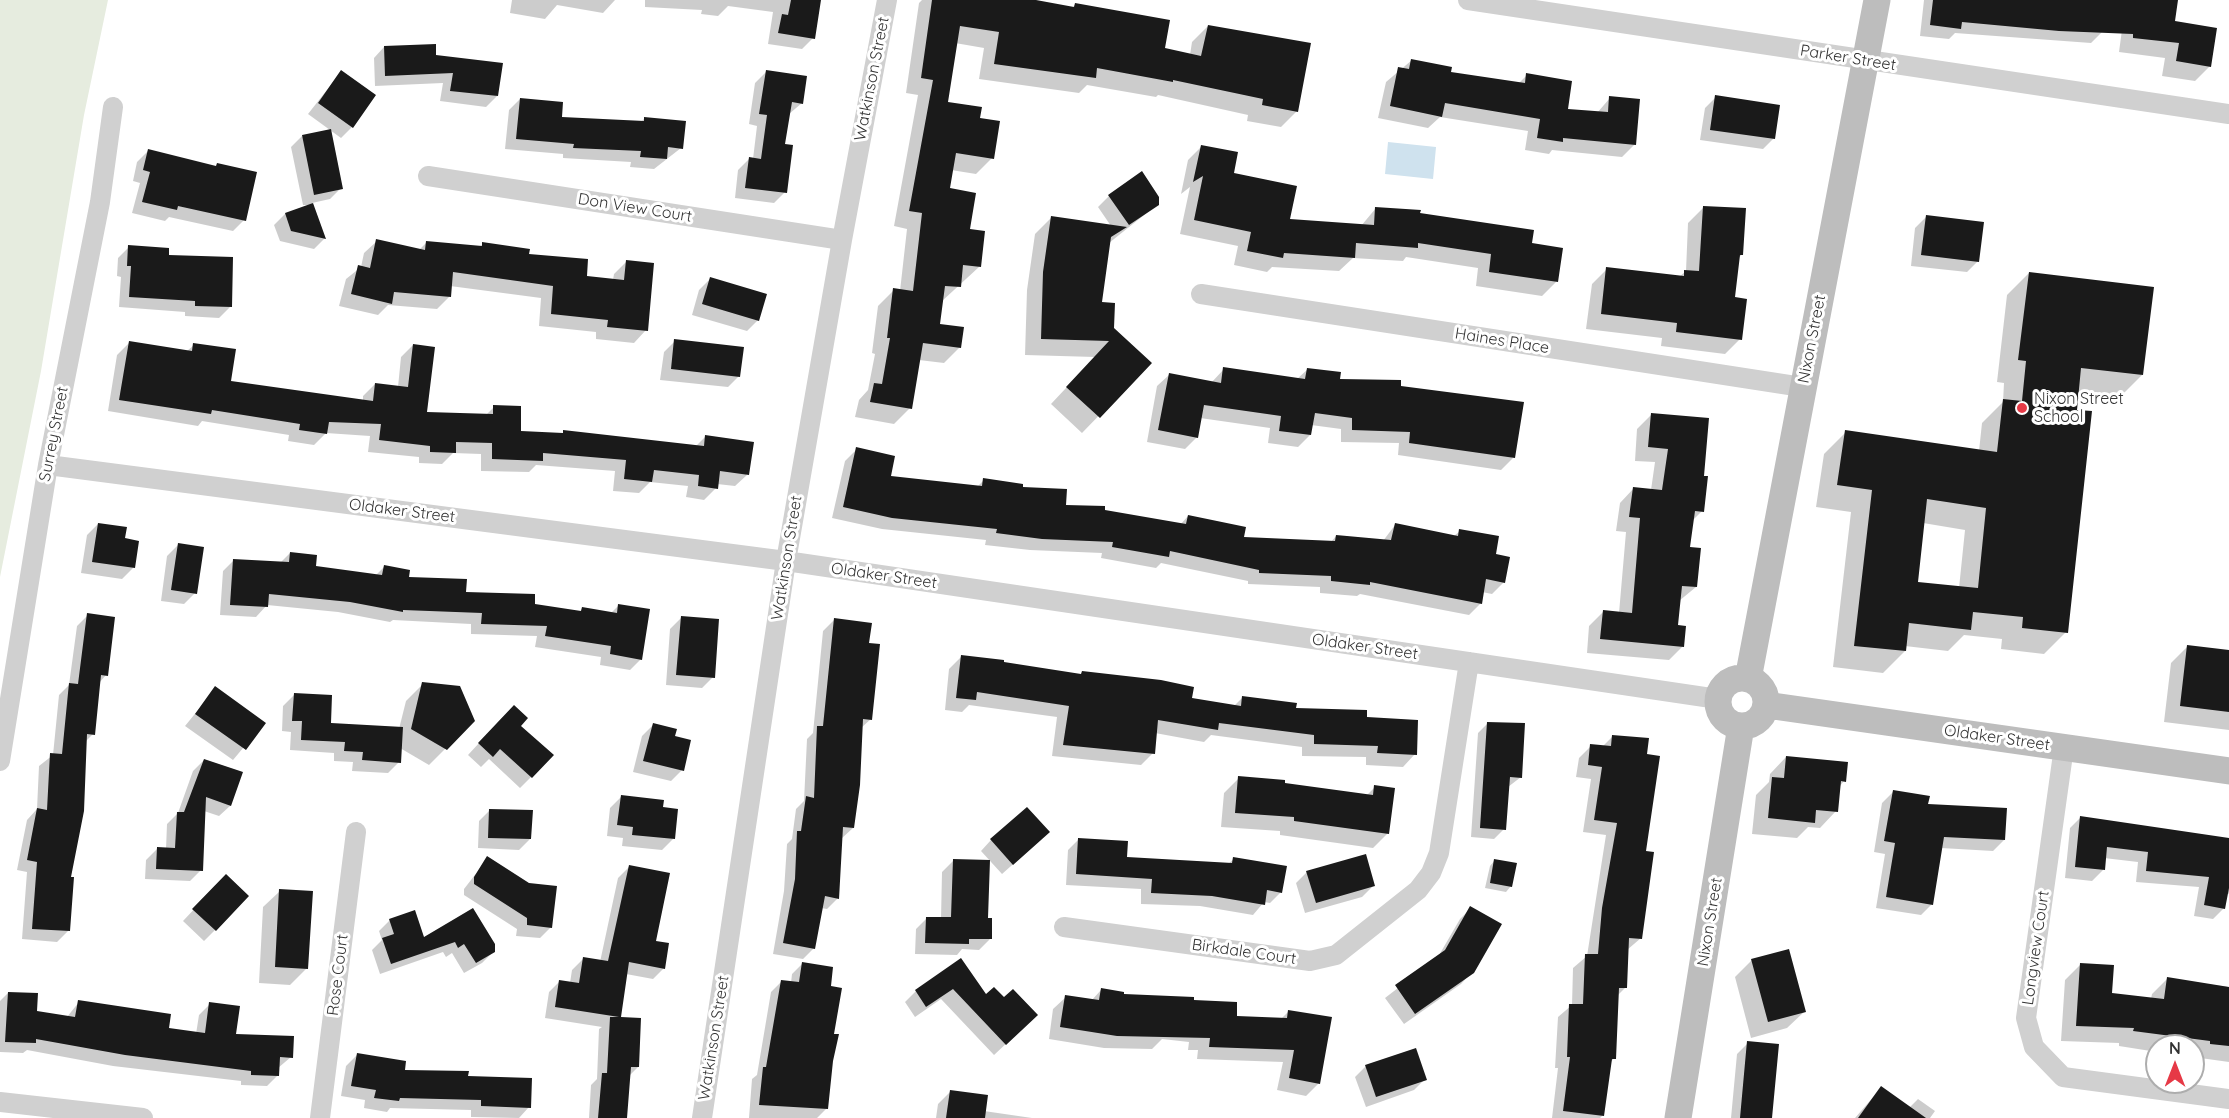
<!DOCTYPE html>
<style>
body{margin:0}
#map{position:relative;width:2229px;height:1118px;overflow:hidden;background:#fff;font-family:Quicksand,sans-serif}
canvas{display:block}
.north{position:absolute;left:2145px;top:1034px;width:60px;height:60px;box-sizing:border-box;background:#fff;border:2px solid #adadad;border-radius:50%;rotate:0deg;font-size:16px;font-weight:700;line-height:24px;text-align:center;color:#333}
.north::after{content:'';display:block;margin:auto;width:21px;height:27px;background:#e63946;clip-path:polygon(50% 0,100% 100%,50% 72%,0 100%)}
</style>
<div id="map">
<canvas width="2229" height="1118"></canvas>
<div class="north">N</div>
</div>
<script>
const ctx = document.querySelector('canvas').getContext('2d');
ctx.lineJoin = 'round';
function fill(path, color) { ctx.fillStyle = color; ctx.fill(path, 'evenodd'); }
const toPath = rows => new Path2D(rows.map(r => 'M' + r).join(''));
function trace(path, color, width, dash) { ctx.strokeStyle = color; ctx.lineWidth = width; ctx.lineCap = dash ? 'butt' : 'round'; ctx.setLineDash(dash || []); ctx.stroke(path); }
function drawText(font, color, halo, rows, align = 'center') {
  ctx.font = font + ' Quicksand,sans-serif'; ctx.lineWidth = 6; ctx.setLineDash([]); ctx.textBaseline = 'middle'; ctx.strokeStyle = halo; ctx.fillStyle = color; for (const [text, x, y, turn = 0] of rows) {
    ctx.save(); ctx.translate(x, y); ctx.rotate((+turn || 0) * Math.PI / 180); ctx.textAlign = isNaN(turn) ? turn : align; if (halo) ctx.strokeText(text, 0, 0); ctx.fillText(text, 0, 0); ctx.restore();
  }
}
const green = toPath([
 [0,0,108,0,84,115,41,371,0,577]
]);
const water = toPath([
 [1388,142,1436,147,1433,179,1385,174]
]);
const shadow = toPath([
 [512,0,615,0,603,13,557,5,545,19,510,13],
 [645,0,820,0,813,38,802,49,768,44,773,12,728,6,718,16,701,14,702,10,645,7],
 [922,0,1020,0,1072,8,1075,5,1164,49,1190,55,1192,42,1208,26,1297,111,1281,127,1247,121,1248,115,1158,95,1156,97,1087,85,1079,93,979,79,984,48,955,43,946,103,979,119,992,158,976,174,951,170,948,190,968,231,979,267,941,302,938,325,960,347,944,363,919,360,910,408,894,424,855,417,859,400,868,390,875,354,872,353,878,306,894,290,900,291,907,229,894,226,918,95,906,93,919,3],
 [1924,0,2103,0,2102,32,2091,43,1955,33,1949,39,1920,36],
 [2126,0,2176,0,2173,23,2210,66,2195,81,2162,76,2165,58,2119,52],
 [384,47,435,56,497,96,486,107,440,101,443,83,375,86,374,58],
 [1412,60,1450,73,1518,84,1527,75,1566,110,1597,113,1610,98,1635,144,1622,157,1552,150,1549,154,1525,150,1528,131,1440,117,1428,128,1378,118,1386,82],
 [341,72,352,127,341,138,308,114],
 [766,72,802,103,789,114,784,146,785,192,774,203,735,198,738,170,749,159,753,159,757,126,749,124,755,83],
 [1716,97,1774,138,1763,149,1700,140,1705,108],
 [520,99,560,119,641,122,644,119,681,148,654,169,630,167,631,162,563,158,563,154,505,149,509,110],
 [302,136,341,188,330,199,312,203,325,238,314,249,280,241,274,225,285,214,310,205,303,205,291,147],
 [1202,146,1289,221,1361,226,1376,208,1419,214,1530,244,1556,282,1542,296,1476,286,1478,268,1406,257,1403,261,1353,258,1339,271,1272,267,1267,272,1234,265,1238,246,1180,234,1190,187,1181,194,1188,160],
 [148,151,244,220,233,231,169,217,165,221,132,213,140,183,133,181,137,162],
 [1109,196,1158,204,1109,243,1100,304,1113,328,1150,363,1082,433,1051,404,1095,357,1025,355,1027,290,1035,234,1052,217,1111,226,1098,207],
 [1703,208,1742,254,1738,259,1733,299,1740,339,1725,354,1661,346,1662,338,1586,329,1592,284,1607,269,1679,277,1686,271,1688,223],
 [1926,217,1978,261,1967,272,1911,266,1915,228],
 [377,241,419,250,426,243,479,247,483,244,528,255,585,277,613,280,614,274,626,262,646,330,634,343,596,339,596,332,539,326,541,298,450,286,449,297,437,309,388,305,378,315,339,306,346,279,361,267,364,253],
 [129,247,167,256,230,307,219,318,185,316,185,312,119,307,121,277,117,276,118,258],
 [2029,273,2142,375,2120,397,2077,392,2066,632,2044,654,2001,649,2002,639,1964,635,1948,651,1905,646,1905,651,1883,673,1833,667,1851,512,1816,507,1824,454,1846,432,1979,451,1982,423,2003,402,2004,383,1997,382,2007,295],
 [1923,523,1965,530,1959,588,1916,583],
 [710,279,758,320,747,331,692,315,699,290],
 [675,341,739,376,728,387,660,380,664,352],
 [129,343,187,351,194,345,230,383,363,402,363,396,375,384,398,387,401,357,413,345,425,414,486,415,494,407,519,433,561,434,564,432,695,447,706,436,747,475,735,486,717,484,716,488,704,500,686,497,688,486,650,482,639,493,613,491,615,471,536,465,529,472,481,471,481,454,453,453,442,464,419,463,419,457,368,452,370,436,326,433,314,445,288,441,289,435,202,421,198,426,108,411,117,355],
 [1224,369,1297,379,1308,369,1339,380,1400,387,1513,458,1501,470,1398,455,1399,443,1341,442,1341,429,1311,425,1310,435,1298,447,1268,443,1270,428,1200,418,1197,437,1185,449,1147,442,1157,386,1169,375,1211,383],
 [1652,414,1703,477,1702,511,1692,521,1689,548,1696,587,1679,601,1677,626,1683,646,1669,660,1587,653,1589,626,1604,611,1619,613,1626,532,1616,531,1620,503,1634,488,1651,490,1655,462,1635,461,1637,429],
 [857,449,889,478,977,487,984,480,1021,488,1065,506,1180,525,1188,516,1242,538,1331,542,1336,536,1383,541,1395,525,1454,536,1460,531,1494,555,1504,582,1492,594,1482,592,1481,603,1469,615,1360,594,1357,596,1320,593,1320,587,1248,584,1248,581,1161,563,1156,568,1101,558,1102,553,1030,550,985,545,986,540,882,529,832,518,845,461],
 [98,524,123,540,133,568,122,579,81,573,87,535],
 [178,545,195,593,184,604,161,601,167,556],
 [290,553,315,567,375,576,384,567,407,578,465,593,533,606,579,613,582,609,610,614,619,605,641,659,630,670,600,665,601,657,535,647,537,636,471,634,471,624,393,620,390,622,338,612,267,605,256,617,220,615,223,571,234,560,280,563],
 [88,615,106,675,99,683,93,734,85,742,69,878,68,931,57,942,22,939,27,872,17,870,27,820,37,809,39,766,53,755,59,695,69,685,77,626],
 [681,618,713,677,702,688,666,685,670,629],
 [834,620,867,644,871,719,861,728,853,828,841,839,838,898,827,909,821,908,814,948,803,959,773,954,784,891,787,844,792,839,796,809,804,801,807,739,813,733,823,631],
 [2188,646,2229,651,2229,730,2164,722,2171,663],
 [961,657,1234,706,1243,697,1295,710,1365,719,1415,754,1403,767,1366,765,1366,757,1302,756,1302,747,1211,735,1204,742,1155,733,1153,753,1141,765,1052,756,1057,717,969,705,962,712,945,710,949,669],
 [423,684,473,721,429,765,400,748,399,762,388,773,352,771,353,762,334,761,334,753,290,750,291,732,282,731,283,706,294,695,329,725,399,729,406,701],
 [216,688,264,723,233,760,185,726],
 [503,717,519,726,531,777,520,788,489,759,481,767,468,755],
 [1488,723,1521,777,1508,787,1504,829,1494,839,1471,837,1478,733],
 [653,725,673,737,682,770,671,781,633,772,642,736],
 [1613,736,1646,756,1641,938,1627,950,1625,988,1617,996,1614,1058,1610,1063,1603,1115,1600,1118,1552,1118,1558,1068,1555,1068,1558,1017,1572,1005,1573,968,1587,956,1606,835,1583,832,1591,779,1576,777,1579,758,1591,746,1602,747],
 [1786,757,1844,781,1839,787,1836,811,1820,828,1808,827,1797,838,1752,834,1756,795,1769,782,1770,774],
 [204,760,230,806,219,816,204,811,201,870,190,881,145,879,146,860,157,849,166,849,167,824,178,813,193,771],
 [1239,778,1366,796,1375,787,1388,833,1373,848,1280,835,1280,831,1221,827,1224,793],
 [1893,792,2004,840,1993,851,1941,848,1932,904,1921,915,1876,908,1885,854,1874,852,1882,803],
 [621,797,662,808,673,839,662,850,622,846,623,838,607,836,610,808],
 [490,810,530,839,519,850,478,848,479,821],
 [2081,817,2229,840,2229,894,2227,893,2224,908,2213,919,2194,916,2199,887,2136,882,2138,862,2104,858,2103,870,2092,881,2065,878,2070,828],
 [1079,839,1126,859,1228,864,1234,859,1281,892,1270,903,1264,902,1253,915,1200,906,1141,904,1141,889,1066,885,1068,850],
 [991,840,1037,843,1002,874,981,851],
 [488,858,551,927,540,938,516,936,517,929,464,895,464,889],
 [1495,860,1511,886,1506,892,1485,888,1490,866],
 [953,861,986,919,990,939,979,950,962,949,957,955,915,954,916,929,927,918,941,919,942,872],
 [629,867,664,968,653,979,626,974,619,1019,638,1067,629,1076,625,1118,589,1118,591,1085,597,1079,599,1029,602,1027,545,1018,549,992,560,981,570,983,572,970,583,959,600,962,618,878],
 [1307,872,1373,886,1362,897,1305,913,1296,883],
 [215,887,215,930,204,941,183,921],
 [280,891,307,968,290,985,259,983,263,907],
 [1471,908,1472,972,1461,984,1404,1024,1385,998,1438,957,1460,919],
 [473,910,494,951,482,963,464,973,452,953,446,957,443,952,380,974,372,950,382,940,379,931,390,920,423,939],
 [961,960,986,996,1025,1026,994,1055,941,999,915,1017,905,1002,916,991],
 [1752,960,1804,1012,1787,1028,1751,1038,1735,977],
 [803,963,829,988,832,1035,827,1108,817,1118,749,1118,752,1079,757,1075,771,992,782,981,791,983,792,974],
 [2080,965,2111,994,2151,999,2152,994,2167,979,2229,987,2229,1062,2193,1057,2193,1046,2157,1046,2157,1052,2119,1046,2119,1043,2061,1041,2065,980],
 [1101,990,1235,1017,1281,1019,1289,1011,1319,1083,1306,1096,1277,1090,1283,1062,1197,1059,1198,1050,1188,1050,1189,1042,1162,1039,1152,1049,1104,1048,1049,1039,1053,1009,1066,997,1091,1001],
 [8,993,36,1012,67,1017,79,1002,168,1030,196,1034,199,1015,210,1004,234,1035,291,1057,278,1068,278,1075,267,1086,241,1085,241,1081,113,1066,27,1050,23,1053,0,1052,0,1001],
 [1748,1043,1771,1118,1731,1118,1737,1054],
 [357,1055,403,1071,467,1077,529,1107,519,1118,471,1117,471,1110,390,1108,387,1112,364,1108,365,1100,341,1096,346,1066],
 [1366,1066,1425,1079,1414,1090,1366,1107,1355,1077],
 [1881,1088,1909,1108,1918,1099,1935,1111,1930,1118,1855,1118],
 [951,1091,984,1111,1032,1118,936,1118,938,1104]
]);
const building = toPath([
 [791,0,821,0,815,39,778,33,782,14,788,15],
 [932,0,1036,0,1074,7,1075,3,1170,20,1165,48,1201,56,1208,25,1311,43,1298,112,1262,105,1263,99,1173,80,1173,82,1097,68,1096,78,994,64,999,32,960,26,948,102,982,107,980,118,1000,121,994,159,956,153,950,188,976,193,970,229,985,231,981,267,963,265,961,287,945,286,940,324,964,327,961,348,923,343,912,409,870,402,874,383,882,384,890,338,887,338,893,288,913,291,922,213,909,211,933,80,921,78],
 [1933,0,2178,0,2175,21,2217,28,2211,67,2176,61,2179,43,2133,38,2133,34,2059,31,1962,22,1961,29,1930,25],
 [436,44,436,55,503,63,498,96,450,91,453,73,385,76,384,46],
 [1411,59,1452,67,1451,72,1525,83,1526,73,1572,81,1568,109,1608,112,1609,96,1640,99,1636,145,1563,138,1563,142,1537,138,1540,119,1445,103,1442,117,1390,106,1398,67,1409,69],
 [341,70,376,95,353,128,318,103],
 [766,70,807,76,803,104,792,102,785,144,793,145,787,193,745,188,749,157,761,159,767,115,759,114],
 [1715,95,1780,105,1775,139,1710,130],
 [520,98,563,102,562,117,644,121,644,117,686,121,683,149,668,147,667,159,640,157,641,151,573,148,574,144,516,139],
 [331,129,343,189,314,195,302,135],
 [1201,145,1238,152,1234,173,1297,186,1290,219,1374,225,1375,207,1421,210,1420,213,1534,230,1532,243,1563,248,1558,282,1489,272,1491,254,1418,243,1418,248,1356,243,1355,258,1284,253,1283,258,1247,251,1251,232,1194,220,1203,176,1193,182],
 [148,149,216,166,217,163,257,172,246,221,178,206,177,210,142,202,150,172,143,170],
 [1142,171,1159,197,1159,205,1129,225,1108,195],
 [313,203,326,239,291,231,285,213],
 [1703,206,1746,208,1743,255,1740,255,1735,297,1747,299,1742,340,1676,332,1677,323,1601,314,1606,267,1684,276,1684,270,1699,271],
 [1926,215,1984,222,1979,262,1921,255],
 [1051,216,1127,227,1111,237,1102,302,1115,303,1114,328,1152,363,1100,418,1066,387,1109,341,1041,339,1043,272],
 [376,239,425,250,426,241,482,246,482,242,530,249,529,254,588,259,587,276,624,280,626,260,654,263,648,331,607,327,608,320,551,314,553,286,453,272,451,297,394,292,392,304,351,294,358,265,370,268],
 [128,245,169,248,169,255,233,257,232,307,195,306,195,301,129,297,131,266,127,266],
 [2029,272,2154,287,2143,375,2081,368,2077,410,2092,411,2068,633,2022,628,2023,617,1973,612,1971,630,1909,623,1906,651,1854,646,1872,490,1837,485,1845,430,1997,452,2003,399,2022,401,2026,361,2018,360],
 [1927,499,1986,508,1978,588,1918,582],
 [710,277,767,294,759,321,702,304],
 [674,339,744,347,740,377,671,369],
 [129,341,192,351,193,343,236,349,231,381,373,401,375,383,408,387,413,344,435,347,427,412,493,414,493,405,521,406,521,431,563,433,563,430,704,446,705,435,754,442,749,475,720,471,718,489,698,486,699,475,654,470,652,482,624,479,626,460,543,453,543,461,492,459,492,443,456,442,456,453,430,452,430,446,379,440,381,424,329,422,327,434,299,430,300,424,212,410,211,414,119,400],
 [1223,367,1305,379,1307,368,1341,372,1340,379,1401,380,1401,386,1524,402,1515,458,1409,443,1410,432,1352,430,1352,418,1315,413,1311,435,1279,431,1281,416,1204,405,1198,438,1158,430,1169,373,1221,383],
 [1651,413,1709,418,1704,476,1708,476,1704,512,1695,511,1690,547,1701,548,1697,587,1682,586,1678,625,1686,626,1684,647,1600,639,1603,610,1632,613,1640,518,1629,517,1633,487,1662,490,1668,449,1648,447],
 [856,447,895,456,891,476,982,486,983,478,1023,484,1023,487,1067,489,1066,505,1105,506,1105,510,1186,524,1188,515,1246,527,1244,537,1335,541,1336,535,1391,540,1395,523,1458,536,1459,529,1499,536,1496,554,1510,557,1505,583,1486,579,1482,604,1370,582,1370,585,1331,581,1331,576,1259,573,1259,570,1170,551,1169,557,1112,547,1113,542,1042,539,996,533,997,529,892,518,843,507],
 [98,523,127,527,125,538,139,541,135,568,92,562],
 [178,543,204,547,197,594,171,590],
 [290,552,317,555,316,566,382,575,384,565,410,570,409,577,467,579,466,592,535,594,535,604,581,611,582,607,617,613,618,604,650,609,642,660,610,654,611,646,545,636,547,626,481,624,482,613,403,610,403,612,350,602,269,594,268,607,230,605,233,559,289,562],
 [87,613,115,617,108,676,101,675,95,735,87,734,84,811,71,877,74,877,70,931,32,929,37,862,27,860,37,808,47,810,50,753,62,754,69,683,78,684],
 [681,616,719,619,715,678,676,675],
 [834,618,872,623,869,643,880,644,872,720,863,719,860,785,854,828,843,827,839,899,825,896,815,949,783,943,795,879,797,831,801,831,806,796,814,798,817,726,823,726],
 [2187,645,2229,650,2229,712,2180,706],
 [961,655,1004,660,1004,662,1081,674,1082,671,1161,680,1194,687,1192,698,1241,706,1242,696,1297,703,1296,708,1367,710,1367,717,1418,720,1417,755,1377,753,1378,746,1314,744,1314,735,1219,723,1218,730,1158,720,1155,754,1063,745,1069,706,977,692,976,700,956,698],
 [422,682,460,686,475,721,447,750,411,729],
 [215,686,266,723,246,750,195,714],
 [294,693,332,695,331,723,403,727,401,763,362,760,363,752,344,751,345,742,301,740,302,721,292,721],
 [514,705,528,718,521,726,554,755,532,778,500,749,493,757,478,743],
 [1487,722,1525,723,1522,778,1510,777,1506,830,1480,828],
 [653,723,677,729,675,736,691,740,684,771,643,761],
 [1612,735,1649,738,1647,754,1660,756,1646,851,1654,852,1642,939,1629,938,1627,988,1619,988,1616,1059,1612,1059,1604,1116,1563,1111,1570,1057,1567,1057,1569,1004,1583,1004,1585,954,1598,954,1602,908,1617,823,1594,820,1602,767,1588,765,1590,744,1611,746],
 [1786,756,1848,762,1846,782,1841,781,1838,812,1816,810,1815,823,1768,818,1772,777,1784,778],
 [204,759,243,772,231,806,206,797,203,871,156,869,157,847,175,848,177,812,184,812],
 [1238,776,1285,780,1285,783,1373,795,1374,785,1395,788,1389,834,1294,821,1294,817,1235,813],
 [1893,790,1930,796,1928,804,2007,808,2005,840,1944,837,1933,905,1886,897,1895,843,1884,841],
 [621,795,664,800,663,807,678,809,675,839,632,835,633,827,617,825],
 [1027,807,1050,832,1013,865,990,839],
 [489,809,533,810,531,839,488,838],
 [2080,816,2229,838,2229,888,2225,909,2204,905,2209,877,2146,871,2148,852,2107,847,2105,870,2075,867],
 [1078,838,1128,841,1127,857,1232,863,1233,857,1287,866,1282,893,1267,890,1265,905,1212,896,1151,893,1152,879,1076,874],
 [1366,854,1375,886,1316,903,1306,871],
 [487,856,529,883,557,886,552,928,527,925,527,918,474,884,474,877],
 [953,859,990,860,988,918,992,918,992,939,969,939,969,944,925,943,926,917,951,917],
 [1494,859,1517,863,1512,887,1490,883],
 [629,865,670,873,656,941,669,943,665,969,629,962,621,1017,641,1018,639,1067,631,1067,627,1118,598,1118,602,1073,607,1073,610,1017,619,1017,555,1007,559,980,579,983,583,957,608,961],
 [226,874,249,896,216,931,192,909],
 [279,889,313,891,308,969,275,967],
 [1470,906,1502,924,1474,973,1415,1014,1395,985,1445,950],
 [473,908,495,944,495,952,476,963,464,944,458,948,455,942,391,964,382,938,394,934,389,919,415,910,424,937],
 [1789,949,1806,1012,1768,1022,1751,959],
 [961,958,986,994,994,987,1004,997,1013,989,1038,1015,1006,1045,953,989,926,1007,915,990],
 [802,962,833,967,831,986,842,988,834,1034,839,1034,833,1061,828,1109,759,1105,763,1067,766,1067,781,980,799,982],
 [2080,963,2114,965,2112,993,2164,999,2167,977,2229,987,2229,1046,2210,1044,2210,1041,2133,1031,2134,1028,2076,1026],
 [1101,988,1124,992,1124,994,1194,997,1194,1000,1237,1002,1237,1016,1287,1018,1288,1010,1332,1017,1320,1084,1289,1078,1294,1050,1209,1047,1210,1038,1117,1036,1060,1027,1065,995,1099,1000],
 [8,992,38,993,37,1011,75,1017,78,1000,171,1014,169,1028,205,1033,209,1002,240,1006,236,1034,294,1036,293,1058,280,1057,279,1076,251,1075,251,1071,125,1055,36,1039,36,1043,5,1042],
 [1747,1041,1779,1044,1772,1118,1740,1118],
 [1416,1048,1427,1080,1376,1097,1365,1065],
 [357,1053,406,1061,405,1070,469,1071,468,1076,532,1078,531,1108,481,1106,481,1100,400,1098,399,1101,374,1098,376,1090,351,1086],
 [1881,1086,1926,1118,1858,1118],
 [950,1090,988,1095,985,1118,946,1118]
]);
const street = toPath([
 [1468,0,2229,114],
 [428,176,842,240],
 [1201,294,1802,387],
 [48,465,786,561,1718,699],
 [2064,747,2026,1018,2034,1047,2063,1077,2229,1099],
 [0,761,48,465,100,202,113,107],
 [1064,927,1310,961,1336,955,1418,890,1431,873,1439,853,1469,662],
 [0,1102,143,1118],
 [320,1118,356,832],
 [702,1118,786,561,842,240,887,0]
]);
const secondary = toPath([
 '1718 702a24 24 0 1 1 48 0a24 24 0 1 1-48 0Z',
 [1748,679,1877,0],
 [1766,705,2229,771],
 [1678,1118,1741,726]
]);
const markers = [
 [2022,408,6,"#e63946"]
];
const streetNames = [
 ["Parker Street",1848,58,9],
 ["Watkinson Street",872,79,-79],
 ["Don View Court",635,208,9],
 ["Nixon Street",1812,339,-79],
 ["Haines Place",1502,341,9],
 ["Surrey Street",54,434,-79],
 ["Oldaker Street",402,511,7],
 ["Watkinson Street",787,558,-81],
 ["Oldaker Street",884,576,8],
 ["Oldaker Street",1365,647,8],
 ["Oldaker Street",1997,738,8],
 ["Nixon Street",1710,922,-81],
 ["Longview Court",2036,948,-82],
 ["Birkdale Court",1244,952,8],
 ["Rose Court",338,975,-83],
 ["Watkinson Street",714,1038,-81]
];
const poiNames = [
 ["Nixon Street",2034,399],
 ["School",2034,417]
];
fill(green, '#e6ecdf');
fill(water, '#cfe2ee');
fill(shadow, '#0003');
fill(building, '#1a1a1a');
trace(street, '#d0d0d0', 20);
trace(secondary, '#bdbdbd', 27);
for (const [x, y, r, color] of markers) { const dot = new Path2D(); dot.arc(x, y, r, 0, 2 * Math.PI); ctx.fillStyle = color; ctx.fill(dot); trace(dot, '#fff', 2); }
drawText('16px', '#333', '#fff', streetNames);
drawText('16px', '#333', '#fff', poiNames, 'left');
</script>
